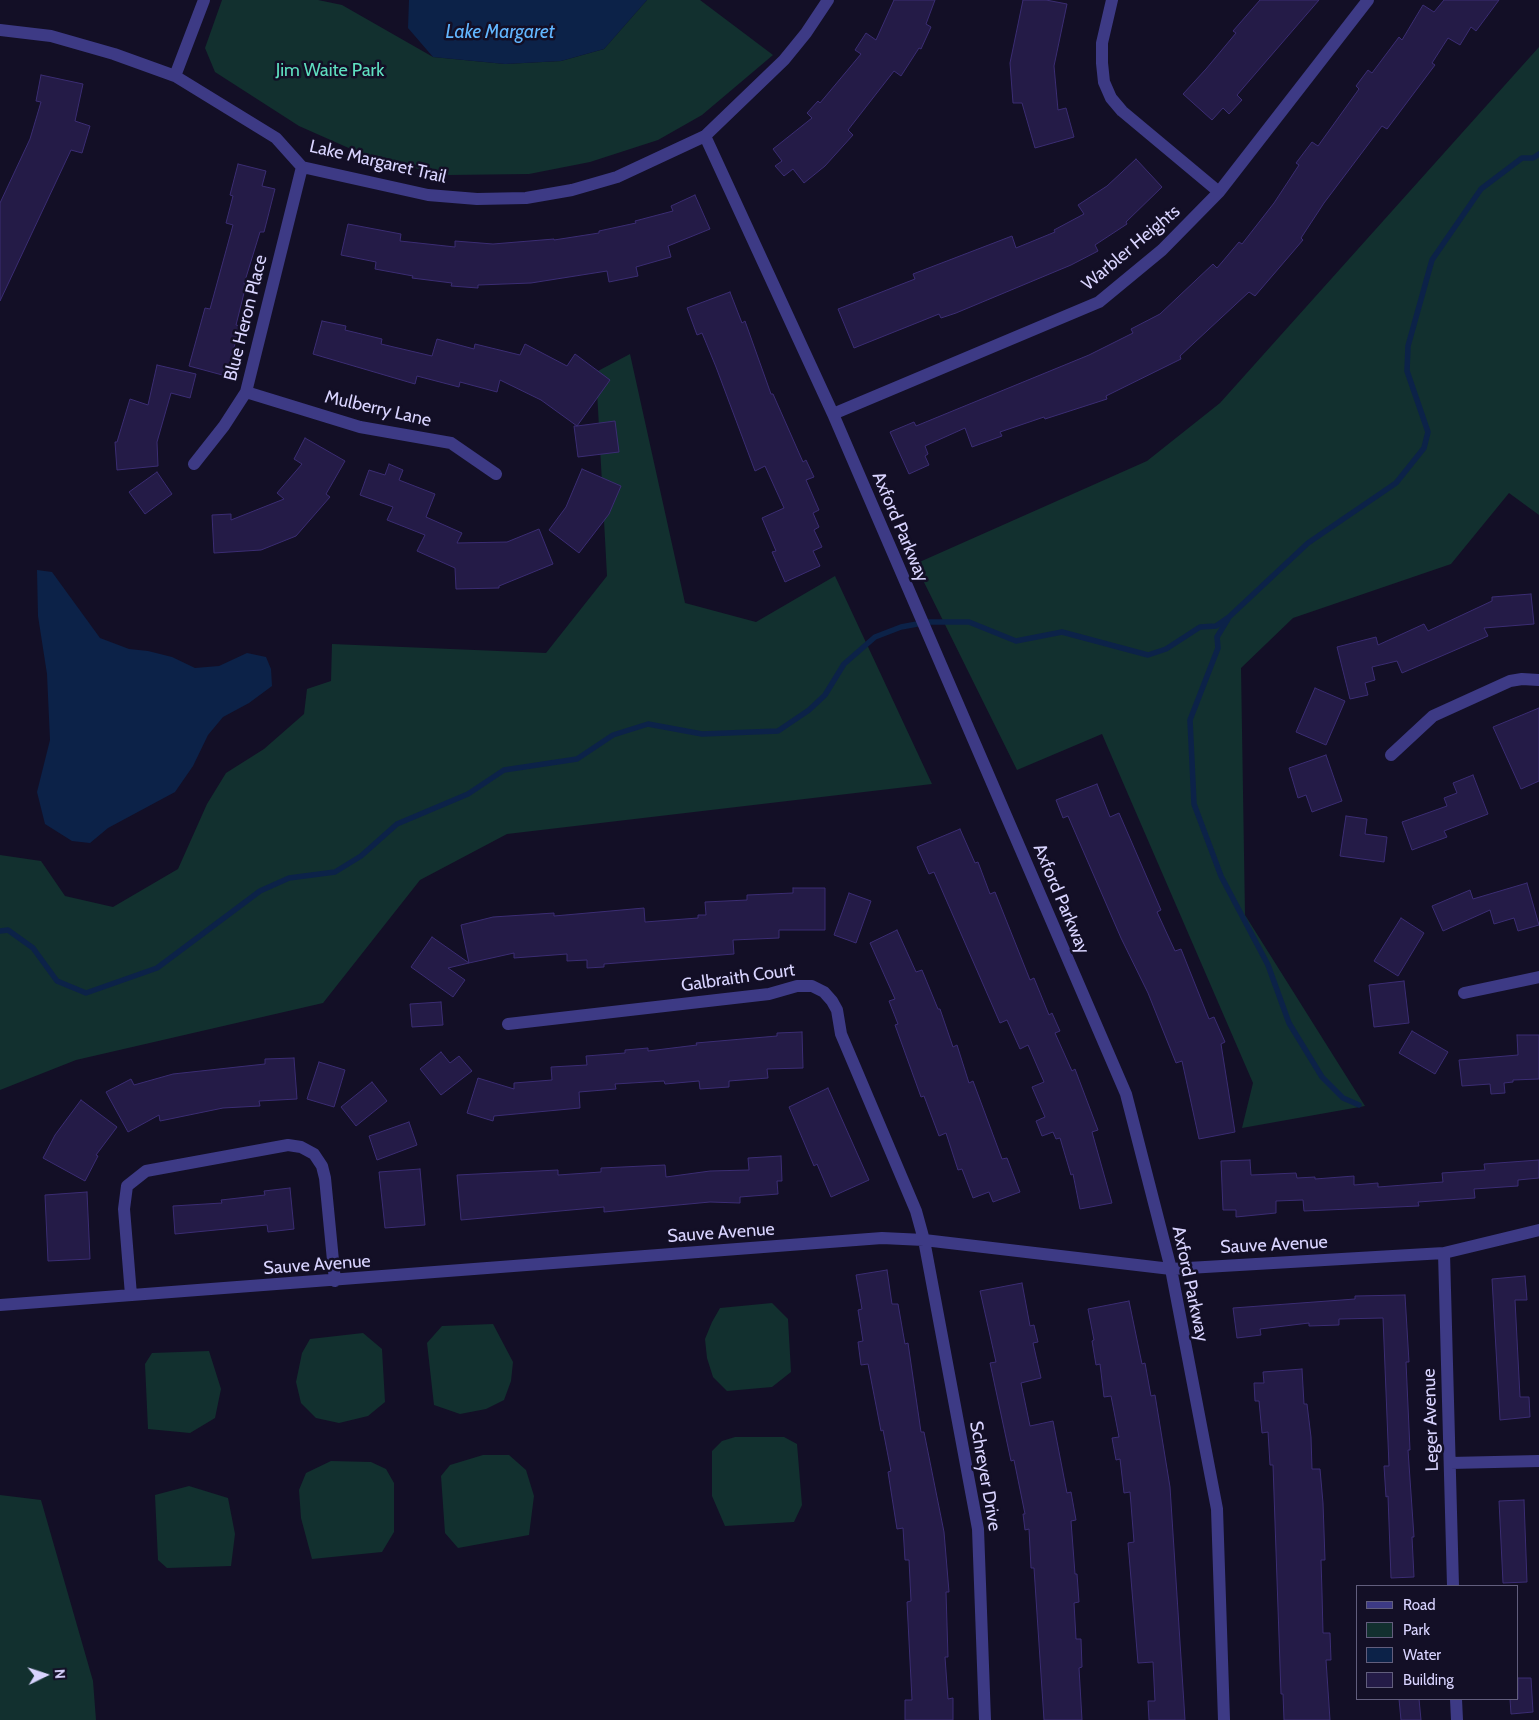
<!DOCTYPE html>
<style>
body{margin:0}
#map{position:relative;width:1539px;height:1720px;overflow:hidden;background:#130f26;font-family:Cabin,sans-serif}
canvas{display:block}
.legend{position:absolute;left:1356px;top:1585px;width:162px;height:115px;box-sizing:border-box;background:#130f26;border:1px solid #625e7d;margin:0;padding:6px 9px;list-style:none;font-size:15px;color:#d9d4ff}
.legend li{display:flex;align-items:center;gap:10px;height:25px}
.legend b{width:25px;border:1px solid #625e7d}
.north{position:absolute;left:20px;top:1650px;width:50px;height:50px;-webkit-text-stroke:4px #130f26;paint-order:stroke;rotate:86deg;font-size:14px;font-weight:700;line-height:20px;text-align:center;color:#d9d4ff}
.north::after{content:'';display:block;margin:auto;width:18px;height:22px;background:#d9d4ff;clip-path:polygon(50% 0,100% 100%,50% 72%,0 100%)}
</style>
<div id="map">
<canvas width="1539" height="1720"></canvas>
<ul class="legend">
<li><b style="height:6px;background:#3d3a85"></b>Road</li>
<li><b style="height:14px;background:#12302f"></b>Park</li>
<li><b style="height:14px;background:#0c2248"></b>Water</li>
<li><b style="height:14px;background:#241b47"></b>Building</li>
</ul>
<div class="north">N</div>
</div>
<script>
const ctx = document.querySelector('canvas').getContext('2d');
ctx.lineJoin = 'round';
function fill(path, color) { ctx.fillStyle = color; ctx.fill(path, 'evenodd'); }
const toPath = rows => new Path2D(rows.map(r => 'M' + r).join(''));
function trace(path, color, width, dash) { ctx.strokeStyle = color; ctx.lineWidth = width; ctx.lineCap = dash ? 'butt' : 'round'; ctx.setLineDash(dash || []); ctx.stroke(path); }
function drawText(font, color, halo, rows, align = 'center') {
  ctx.font = font + ' Cabin,sans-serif'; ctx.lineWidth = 5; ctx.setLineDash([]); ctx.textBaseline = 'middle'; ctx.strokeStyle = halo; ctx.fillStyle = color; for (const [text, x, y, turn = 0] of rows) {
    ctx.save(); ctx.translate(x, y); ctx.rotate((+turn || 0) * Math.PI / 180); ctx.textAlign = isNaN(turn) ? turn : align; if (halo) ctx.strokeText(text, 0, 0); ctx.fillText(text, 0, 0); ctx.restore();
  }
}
const green = toPath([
 [222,0,318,0,342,5,433,57,505,64,561,61,604,49,647,0,700,0,773,55,702,115,658,140,590,162,529,174,449,175,378,161,299,126,215,72,205,48],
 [1539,47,1539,515,1509,493,1451,564,1293,618,1241,668,1245,915,1365,1106,1242,1128,1253,1083,1102,734,1017,770,915,564,1147,461,1220,403],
 [630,354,685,603,756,622,835,576,932,784,507,834,420,880,323,1003,76,1060,0,1090,0,855,41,861,65,896,113,907,178,869,207,804,226,773,264,749,304,714,307,689,331,681,332,644,546,653,607,576,596,372],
 [772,1303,788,1319,791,1372,772,1387,727,1391,713,1377,707,1358,705,1339,712,1322,720,1308],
 [493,1324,513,1362,511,1381,504,1400,486,1409,460,1414,434,1405,427,1343,442,1326],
 [363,1333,382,1349,385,1402,368,1416,339,1423,316,1418,301,1403,296,1382,302,1353,310,1339],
 [209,1351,221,1389,215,1418,190,1433,148,1429,145,1364,152,1353],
 [735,1437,784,1437,797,1444,802,1505,794,1522,725,1526,712,1496,712,1451,722,1441],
 [483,1455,509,1455,526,1470,534,1496,529,1535,458,1548,445,1533,441,1476,450,1465],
 [331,1461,371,1462,386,1469,394,1483,394,1532,382,1552,312,1559,301,1518,299,1490,306,1473],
 [189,1486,228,1498,235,1534,231,1566,167,1568,158,1560,155,1495],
 [0,1495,41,1500,93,1681,96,1720,0,1720]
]);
const water = toPath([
 [409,0,647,0,604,49,561,61,505,64,433,57,408,28],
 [37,570,52,572,100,638,129,649,148,651,172,657,195,668,219,666,247,653,266,657,271,669,272,686,249,703,223,717,208,735,193,766,175,792,108,828,90,843,72,841,45,824,37,792,50,740,47,674,38,616]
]);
const stream = toPath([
 [1228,619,1217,637,1218,648,1190,720,1194,804,1221,876,1268,965,1289,1023,1322,1077,1343,1098,1359,1105],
 [0,931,8,930,33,948,57,981,86,993,157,968,260,891,289,878,335,872,361,856,397,824,468,794,504,770,577,759,613,735,648,724,702,734,778,731,809,710,825,695,844,664,875,637,901,627,928,622,969,622,1016,641,1062,632,1148,655,1166,649,1200,627,1216,626,1229,617,1308,543,1396,483,1424,448,1428,432,1407,371,1408,346,1432,260,1481,189,1522,158,1533,158,1539,154]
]);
const building = toPath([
 [894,0,935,0,926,24,931,27,921,49,919,48,901,76,894,71,848,130,853,135,825,166,804,183,793,169,784,176,775,166,782,161,773,149,812,118,807,113,818,101,820,103,861,54,855,50,866,33,876,40,894,0],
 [1023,0,1046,0,1067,4,1054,66,1058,110,1066,108,1074,137,1035,148,1022,103,1013,103,1010,63,1023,0],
 [1260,0,1319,0,1237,95,1242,100,1229,114,1223,108,1212,120,1183,94,1206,69,1236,33,1233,31,1260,0],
 [1444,0,1499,0,1476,31,1471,27,1460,45,1448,38,1432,63,1435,65,1387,129,1382,126,1324,203,1301,238,1303,240,1255,296,1249,292,1180,356,1181,359,1106,396,1107,399,1045,419,1044,417,1000,432,1002,436,972,447,965,428,925,446,928,454,925,456,929,465,909,474,890,432,914,422,916,426,1089,355,1133,333,1131,329,1160,314,1213,264,1217,268,1239,242,1242,244,1274,203,1299,165,1296,163,1312,142,1318,146,1359,89,1356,86,1368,70,1372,73,1399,37,1402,40,1423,5,1434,12,1444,0],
 [41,75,83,84,75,121,90,126,82,153,71,150,0,301,0,203,30,139,41,102,36,101,41,75],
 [1136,159,1162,187,1126,222,1127,224,1095,245,1098,251,1071,265,956,313,941,318,939,314,854,348,838,309,915,279,913,274,1012,236,1016,248,1055,232,1054,230,1084,214,1078,205,1107,186,1136,159],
 [238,164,266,171,262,186,275,189,264,232,260,232,244,284,246,285,236,325,240,326,226,376,189,366,205,308,210,309,233,225,226,223,233,196,230,195,238,164],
 [695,195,710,229,668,246,671,257,636,267,638,276,609,282,607,271,531,283,478,285,478,288,451,286,452,283,412,278,413,276,375,269,376,262,341,255,348,224,401,234,400,241,455,247,455,241,493,244,554,239,554,240,599,233,599,231,636,223,635,221,673,211,671,206,695,195],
 [730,292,742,323,745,321,771,394,773,394,803,462,806,460,814,477,806,480,819,510,813,513,819,527,814,530,822,547,813,551,820,566,785,582,772,552,776,551,762,518,784,508,765,466,755,471,716,367,702,333,697,335,687,308,730,292],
 [322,321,346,326,345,330,382,339,381,344,432,356,437,339,474,349,475,344,520,355,525,344,567,366,575,354,610,380,577,426,615,421,619,452,578,457,574,426,577,426,541,400,500,380,497,392,460,382,459,387,417,376,415,384,313,354,322,321],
 [157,365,196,374,190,398,171,393,157,442,158,466,117,470,115,442,117,442,130,399,148,405,157,365],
 [305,438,345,461,326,494,330,497,296,536,261,550,214,553,212,515,231,514,231,520,284,499,277,493,302,464,294,459,305,438],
 [389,464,403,470,399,480,435,494,426,517,462,533,457,543,507,542,539,529,553,564,499,586,499,588,456,589,455,568,417,551,425,535,387,520,393,507,360,495,369,470,385,475,389,464],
 [582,469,621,486,609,514,579,553,549,530,566,507,582,469],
 [157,472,172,494,145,514,129,492,157,472],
 [1531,594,1534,624,1484,628,1488,636,1402,673,1397,661,1372,667,1375,680,1365,683,1368,695,1350,699,1337,647,1376,637,1378,645,1424,624,1428,631,1492,601,1492,597,1531,594],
 [1315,688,1345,701,1326,745,1296,732,1315,688],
 [1539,708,1539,781,1521,789,1493,727,1539,708],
 [1326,755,1342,801,1312,812,1306,795,1298,798,1289,768,1326,755],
 [1473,775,1488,814,1444,831,1447,837,1412,850,1402,822,1447,806,1444,798,1457,793,1453,783,1473,775],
 [1097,784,1110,817,1119,813,1161,910,1157,912,1175,951,1181,949,1209,1019,1214,1017,1225,1042,1221,1044,1235,1132,1199,1139,1182,1061,1176,1063,1148,993,1121,938,1068,816,1063,818,1056,800,1097,784],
 [1346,816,1367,819,1365,834,1387,837,1384,862,1340,856,1346,816],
 [960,829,975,863,978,862,990,894,995,892,1030,980,1034,978,1049,1015,1052,1013,1060,1031,1055,1033,1072,1071,1075,1069,1098,1130,1092,1132,1112,1203,1080,1209,1073,1174,1071,1175,1060,1138,1056,1139,1053,1132,1042,1136,1036,1121,1045,1117,1032,1087,1044,1082,1028,1045,1020,1049,1007,1020,1000,1023,934,872,929,874,917,847,960,829],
 [1527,883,1539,925,1518,931,1514,918,1494,924,1490,910,1443,931,1432,906,1470,890,1473,899,1527,883],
 [793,888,825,888,825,930,779,930,779,938,733,940,734,954,604,964,604,967,587,968,587,960,567,961,567,954,514,958,514,953,469,963,461,925,493,917,554,913,554,916,644,908,645,922,698,918,698,915,706,915,705,902,747,900,747,895,793,893,793,888],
 [849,893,871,901,856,943,834,935,849,893],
 [1401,918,1424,933,1398,976,1374,961,1401,918],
 [897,930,916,972,922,970,938,1009,940,1009,953,1047,957,1045,969,1083,973,1081,1002,1159,1007,1158,1020,1192,993,1202,989,1192,973,1198,962,1169,958,1170,946,1133,939,1136,924,1096,921,1097,895,1025,898,1024,889,1001,895,999,870,943,897,930],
 [432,937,469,963,448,968,465,980,453,997,411,967,432,937],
 [1404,981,1409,1023,1374,1027,1369,985,1404,981],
 [441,1002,443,1025,412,1027,410,1004,441,1002],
 [1412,1031,1448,1052,1435,1074,1399,1053,1412,1031],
 [802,1032,803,1068,767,1069,768,1078,729,1081,729,1087,700,1089,699,1081,665,1084,664,1081,615,1084,616,1089,579,1092,580,1108,494,1116,493,1121,467,1113,478,1078,514,1089,514,1083,552,1080,551,1067,587,1065,586,1056,625,1053,625,1050,648,1048,648,1051,697,1045,696,1043,777,1036,777,1033,802,1032],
 [1517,1035,1539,1035,1539,1079,1513,1080,1513,1082,1504,1083,1505,1093,1491,1094,1490,1084,1462,1086,1459,1060,1518,1055,1517,1035],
 [441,1052,450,1063,459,1056,472,1071,441,1095,420,1069,441,1052],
 [294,1058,297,1099,259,1101,260,1106,223,1108,160,1121,159,1115,128,1132,106,1092,131,1079,134,1085,173,1074,265,1064,265,1059,294,1058],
 [319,1062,345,1070,334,1107,307,1099,319,1062],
 [372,1082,387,1101,356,1126,341,1107,372,1082],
 [828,1088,869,1180,831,1197,817,1164,814,1166,789,1107,828,1088],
 [81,1100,117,1127,96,1155,98,1156,85,1181,43,1158,55,1135,81,1100],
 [409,1122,417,1145,377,1160,369,1136,409,1122],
 [781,1156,782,1181,777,1181,778,1194,740,1197,740,1203,710,1202,604,1212,604,1207,461,1220,457,1175,558,1170,558,1175,601,1172,601,1168,665,1165,666,1177,710,1171,749,1170,748,1158,781,1156],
 [1250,1160,1251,1175,1296,1173,1297,1178,1315,1177,1315,1179,1354,1176,1354,1185,1378,1183,1378,1187,1443,1182,1442,1173,1485,1170,1484,1164,1539,1160,1539,1178,1518,1180,1518,1186,1474,1189,1475,1198,1418,1202,1419,1206,1304,1211,1303,1200,1276,1201,1276,1213,1236,1217,1236,1210,1223,1210,1221,1161,1250,1160],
 [420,1169,425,1225,385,1228,379,1172,420,1169],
 [290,1188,294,1229,268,1232,267,1225,175,1234,173,1206,222,1203,221,1200,265,1195,264,1191,290,1188],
 [87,1192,90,1259,48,1261,45,1195,87,1192],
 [887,1270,892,1304,898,1304,905,1344,908,1343,921,1432,924,1432,944,1532,949,1592,946,1592,948,1657,945,1657,948,1699,953,1698,953,1720,905,1720,905,1700,912,1700,907,1602,911,1601,909,1560,905,1560,903,1528,897,1529,888,1472,891,1471,883,1430,881,1431,868,1364,861,1365,858,1342,863,1341,858,1310,862,1309,856,1275,887,1270],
 [1525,1276,1527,1300,1515,1300,1520,1397,1529,1397,1530,1417,1500,1420,1492,1279,1525,1276],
 [1022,1283,1030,1326,1034,1325,1038,1342,1033,1343,1041,1378,1021,1383,1030,1426,1053,1421,1067,1493,1071,1492,1076,1520,1071,1521,1075,1574,1077,1574,1079,1602,1074,1603,1076,1639,1081,1639,1082,1667,1079,1668,1082,1720,1044,1720,1034,1568,1031,1568,1029,1529,1025,1530,1023,1514,1025,1514,1014,1460,1011,1461,990,1363,996,1362,980,1291,1022,1283],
 [1405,1295,1409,1362,1406,1362,1410,1450,1408,1450,1414,1537,1412,1537,1414,1577,1391,1578,1388,1496,1386,1497,1384,1466,1389,1466,1383,1318,1339,1319,1339,1325,1309,1326,1309,1323,1260,1329,1261,1335,1237,1338,1233,1308,1355,1299,1355,1296,1405,1295],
 [1129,1301,1142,1364,1145,1363,1151,1396,1155,1395,1170,1487,1185,1720,1149,1720,1148,1701,1155,1701,1153,1662,1138,1663,1128,1543,1134,1542,1130,1492,1124,1493,1120,1459,1116,1460,1112,1438,1119,1437,1111,1396,1104,1397,1100,1364,1096,1365,1092,1341,1094,1340,1088,1309,1129,1301],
 [1302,1369,1304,1404,1307,1404,1311,1437,1312,1469,1320,1469,1323,1503,1325,1560,1321,1560,1322,1593,1323,1633,1330,1633,1331,1660,1326,1660,1330,1720,1284,1720,1283,1694,1281,1694,1273,1465,1270,1465,1268,1432,1262,1433,1259,1401,1255,1401,1254,1383,1264,1383,1263,1372,1302,1369],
 [1524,1500,1527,1582,1503,1583,1499,1501,1524,1500],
 [1518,1678,1531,1678,1533,1712,1511,1714,1510,1699,1518,1699,1518,1678],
 [1399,1699,1419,1699,1421,1720,1401,1720,1399,1699]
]);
const minor = toPath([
 [1112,0,1102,43,1102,63,1104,82,1111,98,1122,111,1219,192],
 [0,30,51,36,114,54,175,76,276,138,302,167,428,195,477,199,526,198,572,190,617,177,705,136,784,60,806,33,828,0],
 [175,76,204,0],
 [705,136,833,414,1126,1094,1171,1269,1217,1509,1224,1720],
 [246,392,360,427,451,443,496,474],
 [833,414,1099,302,1162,250,1219,192,1368,0],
 [194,464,224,426,246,392,302,167],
 [1391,755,1433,716,1510,681,1522,679,1539,680],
 [1464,993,1539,977],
 [508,1024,769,994,797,986,812,986,824,992,832,1001,837,1010,841,1034,916,1211,924,1240,978,1529,985,1720],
 [1444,1253,1453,1586],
 [131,1295,124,1209,127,1186,146,1171,288,1145,301,1147,314,1154,322,1166,325,1178,335,1281],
 [0,1305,882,1238,924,1240,1171,1269,1444,1253,1539,1230],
 [1450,1463,1539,1461],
 [1456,1699,1457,1720]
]);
const parkNames = [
 ["Jim Waite Park",330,71]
];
const streetNames = [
 ["Lake Margaret Trail",378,162,13],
 ["Warbler Heights",1131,248,-40],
 ["Blue Heron Place",246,318,-76],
 ["Mulberry Lane",378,409,13],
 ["Axford Parkway",900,527,67],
 ["Axford Parkway",1061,899,67],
 ["Galbraith Court",738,978,-8],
 ["Sauve Avenue",721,1233,-4],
 ["Sauve Avenue",1274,1245,-3],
 ["Sauve Avenue",317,1265,-4],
 ["Axford Parkway",1190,1284,78],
 ["Leger Avenue",1431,1420,-92],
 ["Schreyer Drive",985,1476,80]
];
const waterNames = [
 ["Lake Margaret",500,32]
];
fill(green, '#12302f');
fill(water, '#0c2248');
trace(stream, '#0c2248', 5.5);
fill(building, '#241b47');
trace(building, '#3b2d73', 1);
trace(minor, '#3d3a85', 12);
drawText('18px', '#5fe0c0', '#130f26', parkNames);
drawText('18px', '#d9d4ff', '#130f26', streetNames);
drawText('italic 19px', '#62b6ff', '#130f26', waterNames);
</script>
